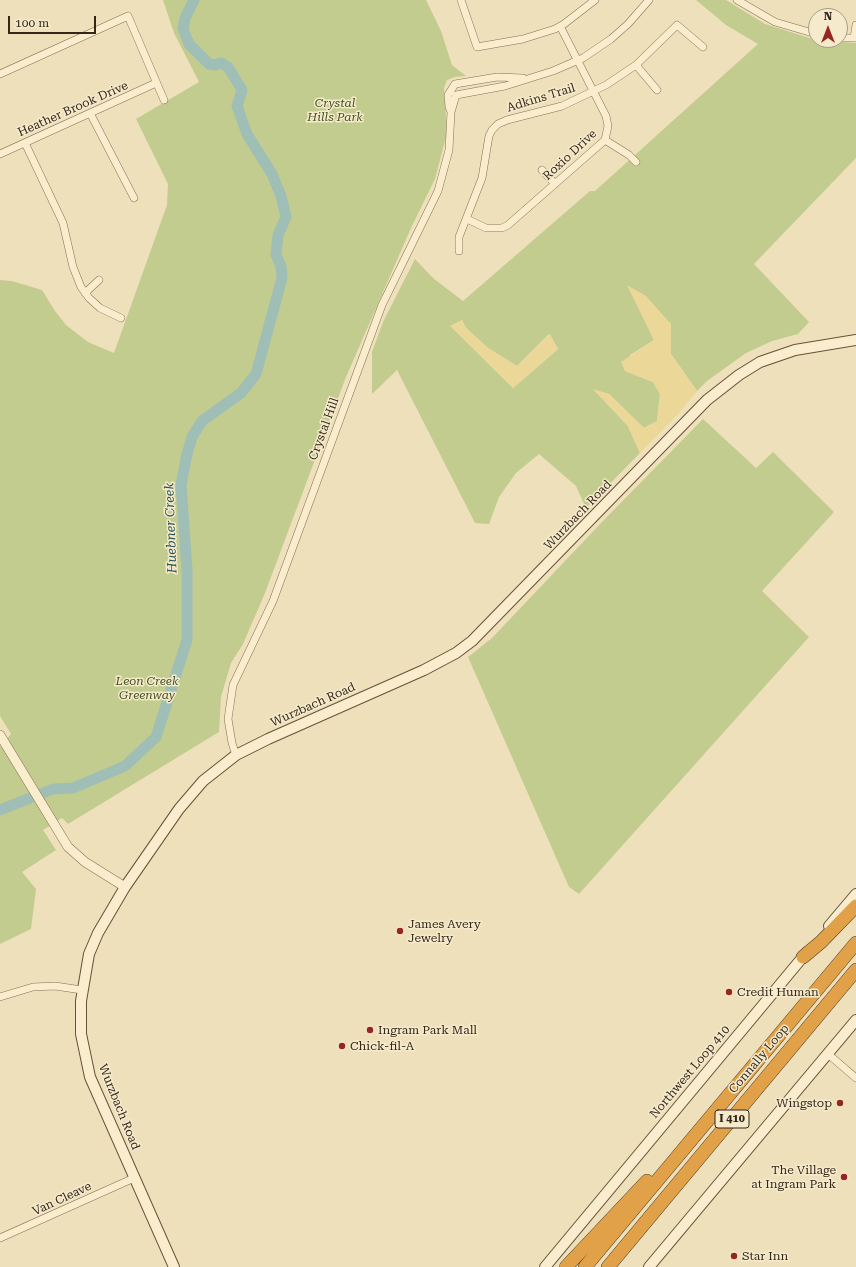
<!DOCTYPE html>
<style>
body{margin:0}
#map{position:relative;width:856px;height:1267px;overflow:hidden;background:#eee0bb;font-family:"Roboto Serif",serif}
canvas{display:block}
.north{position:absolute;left:808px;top:8px;width:40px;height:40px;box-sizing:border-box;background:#f5eacb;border:1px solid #a89c84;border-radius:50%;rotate:0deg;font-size:11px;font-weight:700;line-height:16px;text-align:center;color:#34271a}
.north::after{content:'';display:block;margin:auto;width:14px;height:18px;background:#952624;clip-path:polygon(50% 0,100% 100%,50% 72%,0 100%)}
.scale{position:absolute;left:8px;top:16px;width:88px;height:18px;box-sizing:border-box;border:2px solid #34271a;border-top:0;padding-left:5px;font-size:12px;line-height:14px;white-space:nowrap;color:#34271a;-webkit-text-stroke:3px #f5eacb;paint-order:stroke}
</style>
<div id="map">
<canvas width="856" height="1267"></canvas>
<div class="north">N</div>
<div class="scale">100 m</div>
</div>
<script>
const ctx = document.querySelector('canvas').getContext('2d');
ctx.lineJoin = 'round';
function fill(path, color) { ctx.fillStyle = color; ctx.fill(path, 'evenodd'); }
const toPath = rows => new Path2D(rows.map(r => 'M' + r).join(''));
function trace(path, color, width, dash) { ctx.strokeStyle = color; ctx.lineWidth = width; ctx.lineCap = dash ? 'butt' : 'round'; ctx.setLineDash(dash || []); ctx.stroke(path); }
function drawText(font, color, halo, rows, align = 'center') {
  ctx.font = font + ' "Roboto Serif",serif'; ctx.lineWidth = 3; ctx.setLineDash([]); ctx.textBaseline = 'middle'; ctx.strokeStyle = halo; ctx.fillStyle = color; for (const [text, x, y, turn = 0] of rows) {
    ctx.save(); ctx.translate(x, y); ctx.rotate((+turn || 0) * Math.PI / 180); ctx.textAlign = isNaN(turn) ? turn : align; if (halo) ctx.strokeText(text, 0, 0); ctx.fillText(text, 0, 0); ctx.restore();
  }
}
const green = toPath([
 [163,0,426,0,441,31,452,65,466,76,455,77,447,80,444,88,447,133,435,179,411,228,346,377,265,593,243,644,231,663,221,697,219,732,68,824,62,818,43,830,56,850,22,872,36,889,31,929,0,944,0,747,11,734,0,716,0,280,12,281,42,290,55,311,66,325,88,342,114,353,167,205,168,184,136,119,199,82,174,33],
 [696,0,726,0,765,24,816,40,856,43,856,158,754,264,809,322,798,334,772,341,746,353,707,381,697,391,671,354,671,324,628,286,654,340,630,355,625,371,653,382,660,394,657,421,644,428,609,394,594,390,628,426,640,453,586,508,576,486,539,454,516,473,499,497,489,524,475,523,397,370,372,394,372,352,383,322,415,259,433,278,463,301,590,191,595,191,758,44,726,25],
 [462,320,466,328,488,348,517,366,549,334,558,349,513,388,451,326],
 [703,419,756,468,773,452,834,512,762,591,809,637,579,894,569,887,468,657,492,638,601,523]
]);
const sand = toPath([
 [627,285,646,296,671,324,671,354,697,391,679,413,640,453,628,426,593,389,609,394,644,428,657,421,660,394,653,382,625,371,621,362,654,340],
 [462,320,466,328,488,348,517,366,550,334,558,349,513,388,450,326]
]);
const river = toPath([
 [0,810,53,789,73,788,125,766,156,737,187,640,187,569,181,485,187,454,192,437,202,421,241,393,256,374,282,278,281,266,276,255,278,235,286,217,281,196,272,174,247,134,237,106,242,90,228,67,221,63,215,65,209,64,189,44,183,29,185,18,194,0]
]);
const minor = toPath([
 [461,0,477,47,523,39,555,29,564,24,595,0],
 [737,0,775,22,816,34],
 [840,38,856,38],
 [854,38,856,25],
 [636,65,657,90],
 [0,74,128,16,164,100],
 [451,112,449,107,448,95,455,84,497,77,523,78],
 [90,113,134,198],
 [605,140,629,155,636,162],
 [25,143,63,223,73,267,81,287,89,298,100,308,121,318],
 [0,154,156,83],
 [542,170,555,184],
 [467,219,486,228,502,228,508,225,605,140,608,126,606,116,560,26],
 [459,251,459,237,482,178,489,136,492,130,498,124,507,120,562,106,606,85,636,65,677,25,703,47],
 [85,293,99,280],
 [236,755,232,743,228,719,233,685,273,601,382,305,438,191,449,150,451,112,456,95,505,86,553,71,583,58,611,39,628,24,649,0],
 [0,997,33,987,55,986,82,990],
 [828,1054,856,1078],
 [0,1238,134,1178]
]);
const tertiary = toPath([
 [0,735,68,847,85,862,125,887]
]);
const secondary = toPath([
 [829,926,856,894],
 [174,1267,90,1077,81,1034,81,1001,89,954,98,933,125,887,179,809,203,781,236,755,268,739,424,670,456,653,472,641,707,400,739,375,760,362,795,350,856,340],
 [545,1267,807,952],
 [649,1267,856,1020]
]);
const motorway = toPath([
 [803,957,821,942,856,906],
 [566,1267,647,1181],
 [585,1267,856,943],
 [608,1267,856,970]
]);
const markers = [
 [400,931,4,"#952624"],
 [729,992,4,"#952624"],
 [370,1030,4,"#952624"],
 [342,1046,4,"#952624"],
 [840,1103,4,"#952624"],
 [844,1177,4,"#952624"],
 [734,1256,4,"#952624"]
];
const shields = [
 [732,1119,34]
];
const shieldNames = [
 ["I 410",732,1119]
];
const streetNames = [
 ["Adkins Trail",541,98,-17],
 ["Heather Brook Drive",73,109,-24],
 ["Roxio Drive",570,155,-43],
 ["Crystal Hill",324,429,-70],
 ["Wurzbach Road",578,515,-46],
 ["Wurzbach Road",313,705,-24],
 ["Connally Loop",759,1059,-50],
 ["Northwest Loop 410",690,1072,-50],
 ["Wurzbach Road",119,1107,68],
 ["Van Cleave",62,1199,-25]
];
const parkNames = [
 ["Crystal",335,103],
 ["Hills Park",335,117],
 ["Leon Creek",147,681],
 ["Greenway",147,695]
];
const poiNames = [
 ["James Avery",408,924],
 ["Jewelry",408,938],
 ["Credit Human",737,992],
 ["Ingram Park Mall",378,1030],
 ["Chick-fil-A",350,1046],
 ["Wingstop",832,1103,"right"],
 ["The Village",836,1170,"right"],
 ["at Ingram Park",836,1184,"right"],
 ["Star Inn",742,1256]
];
const waterNames = [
 ["Huebner Creek",171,528,-92]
];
fill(green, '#c3cc8f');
fill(sand, '#ebd797');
trace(river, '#9fbfb6', 11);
trace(minor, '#857055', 8);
trace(tertiary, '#857055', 10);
trace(secondary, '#675138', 12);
trace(motorway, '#523d2a', 14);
trace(minor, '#f9edce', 7);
trace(tertiary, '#f9edce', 9);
trace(secondary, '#f9edce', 10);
trace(motorway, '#e1a148', 13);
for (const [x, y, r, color] of markers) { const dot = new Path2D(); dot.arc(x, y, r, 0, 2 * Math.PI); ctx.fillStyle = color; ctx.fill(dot); trace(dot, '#f5eacb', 1.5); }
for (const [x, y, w] of shields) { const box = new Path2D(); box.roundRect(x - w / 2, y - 9, w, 18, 3); ctx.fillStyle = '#f5eacb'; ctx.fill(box); trace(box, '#34271a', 1); }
drawText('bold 11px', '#34271a', null, shieldNames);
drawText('12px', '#34271a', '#f5eacb', streetNames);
drawText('italic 12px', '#445120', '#f5eacb', parkNames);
drawText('12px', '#34271a', '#f5eacb', poiNames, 'left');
drawText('italic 13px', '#295452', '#f5eacb', waterNames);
</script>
